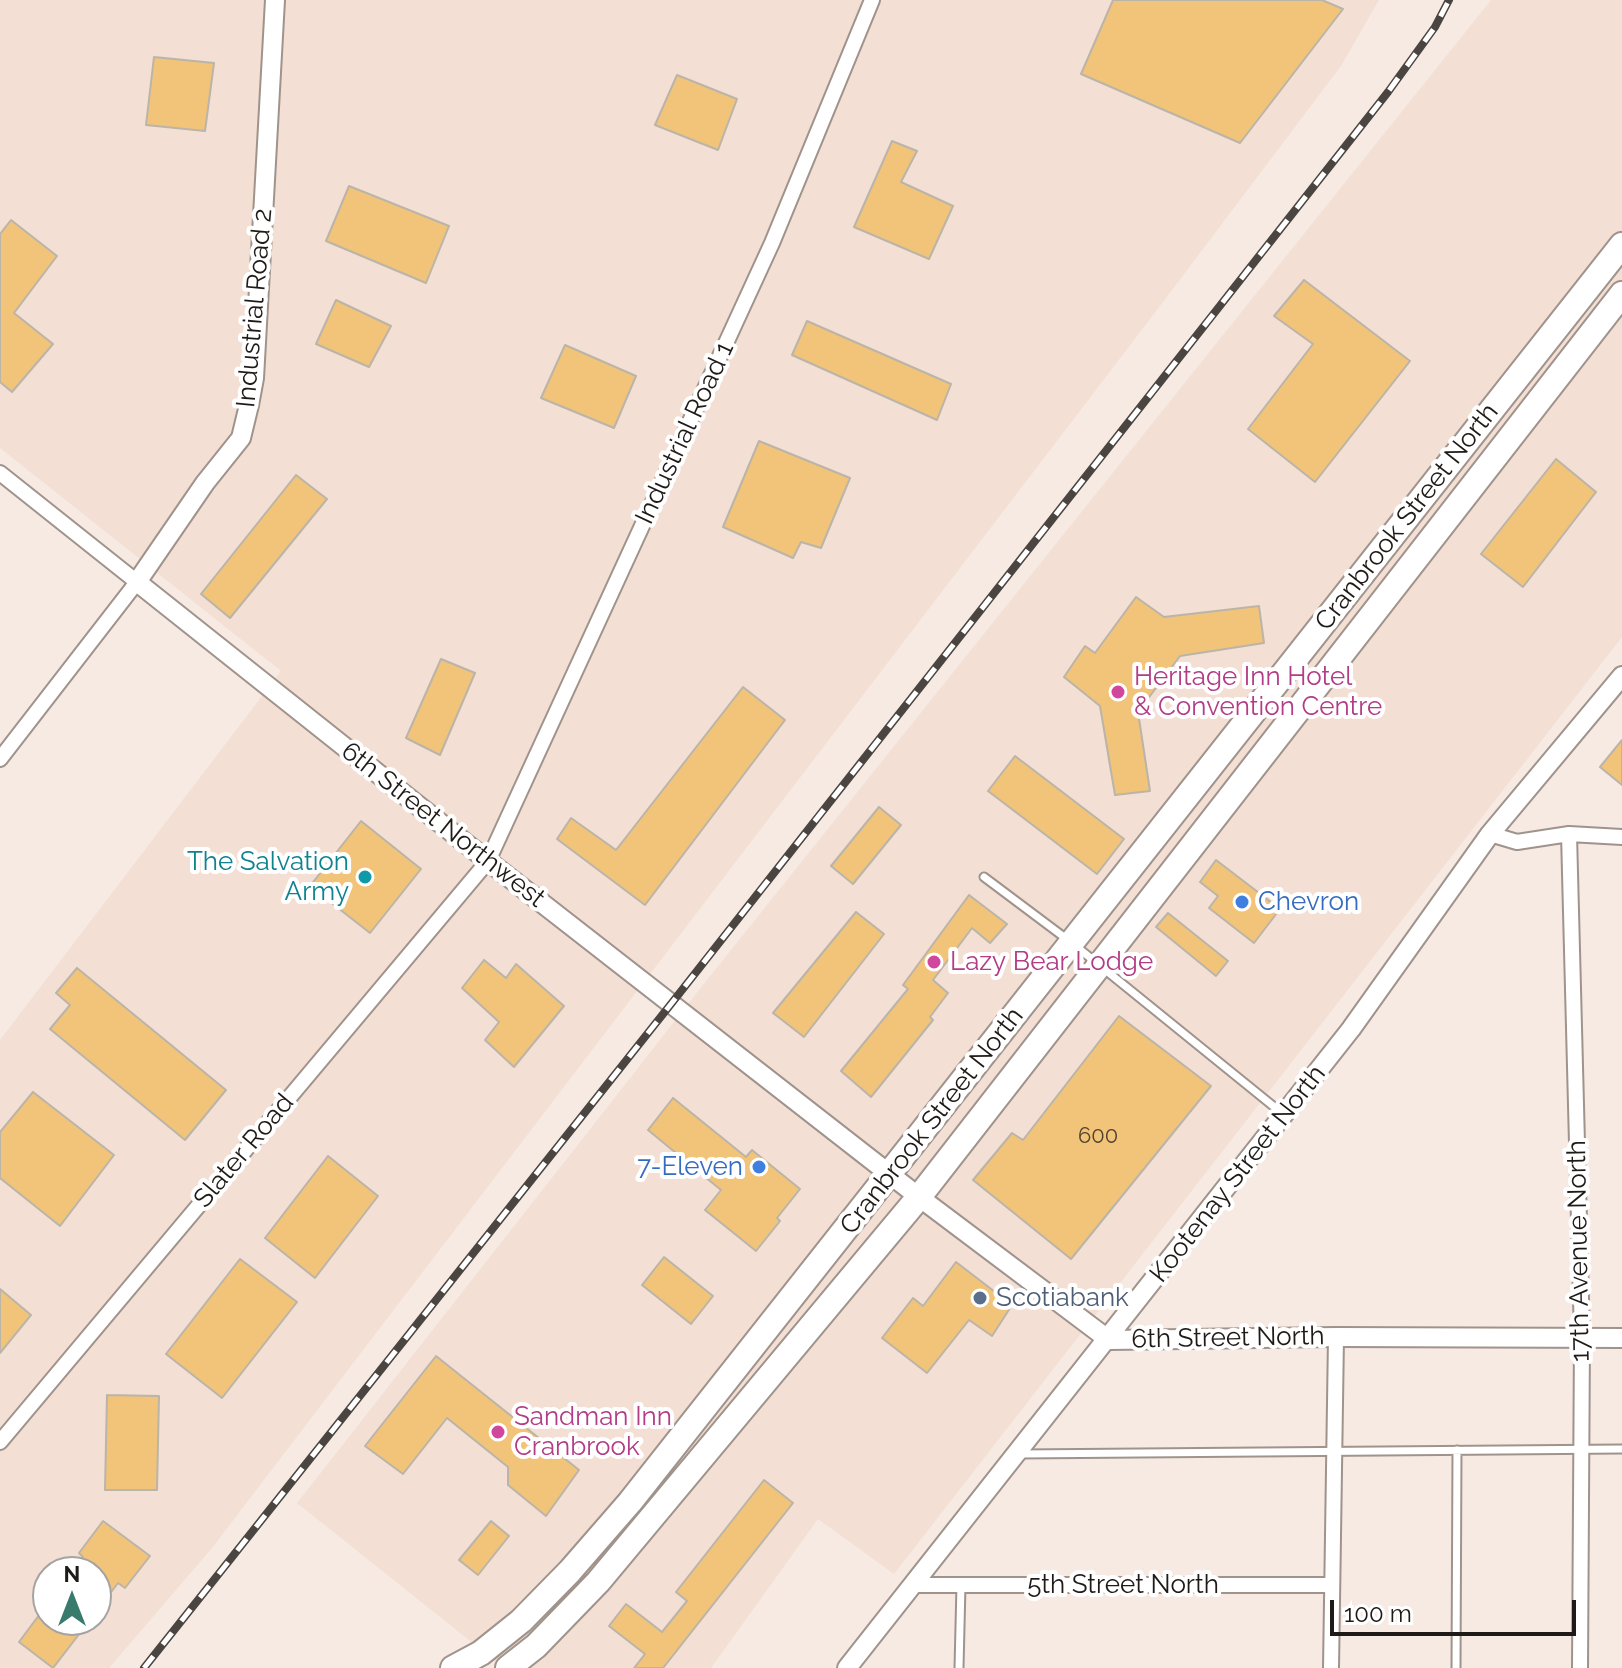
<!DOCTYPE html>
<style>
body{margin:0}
#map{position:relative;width:1622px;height:1668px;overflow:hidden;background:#f7eae3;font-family:Raleway,sans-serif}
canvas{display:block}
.north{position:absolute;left:32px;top:1556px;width:80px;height:80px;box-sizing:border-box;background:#fff;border:2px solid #a5a3a2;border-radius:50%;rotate:0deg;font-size:22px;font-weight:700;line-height:32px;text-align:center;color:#1e1a17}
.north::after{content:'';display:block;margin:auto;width:28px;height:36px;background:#387a6b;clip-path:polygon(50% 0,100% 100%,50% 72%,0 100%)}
.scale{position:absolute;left:1330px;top:1600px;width:246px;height:36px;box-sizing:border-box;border:4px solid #1e1a17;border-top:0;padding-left:10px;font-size:24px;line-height:28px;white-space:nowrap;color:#1e1a17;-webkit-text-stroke:6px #fff;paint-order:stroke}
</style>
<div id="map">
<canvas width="1622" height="1668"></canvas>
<div class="north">N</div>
<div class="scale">100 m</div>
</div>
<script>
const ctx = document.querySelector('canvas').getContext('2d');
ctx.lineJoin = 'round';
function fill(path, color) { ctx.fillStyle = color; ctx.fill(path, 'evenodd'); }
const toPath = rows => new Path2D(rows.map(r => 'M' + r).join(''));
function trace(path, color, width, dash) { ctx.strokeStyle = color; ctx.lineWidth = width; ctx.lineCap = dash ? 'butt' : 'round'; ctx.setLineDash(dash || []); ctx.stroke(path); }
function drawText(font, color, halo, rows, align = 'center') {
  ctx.font = font + ' Raleway,sans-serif'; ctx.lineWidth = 8; ctx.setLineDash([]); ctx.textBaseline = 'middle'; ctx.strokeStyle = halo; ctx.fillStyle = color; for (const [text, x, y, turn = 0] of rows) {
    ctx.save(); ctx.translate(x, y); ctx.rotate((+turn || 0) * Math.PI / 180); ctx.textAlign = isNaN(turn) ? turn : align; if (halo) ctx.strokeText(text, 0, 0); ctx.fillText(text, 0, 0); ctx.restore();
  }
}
const built = toPath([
 [0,0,1379,0,1341,66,1163,302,212,1548,109,1668,0,1668,0,1040,281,671,0,448],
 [48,1572,96,1572,96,1620,48,1620],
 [1491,0,1622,0,1622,637,894,1574,818,1519,711,1668,504,1668,297,1503,703,985]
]);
const building = toPath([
 [1113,0,1322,0,1343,9,1240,143,1081,74,1113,0],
 [154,57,214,63,205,131,146,125,154,57],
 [677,75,737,99,718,150,655,125,677,75],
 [892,141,917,151,901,182,953,206,929,259,854,227,892,141],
 [349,186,449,226,426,283,326,241,349,186],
 [11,220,57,256,14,313,53,344,12,392,0,382,0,234,11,220],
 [1304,280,1410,361,1315,482,1248,429,1313,344,1274,316,1304,280],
 [336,300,391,326,369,367,316,344,336,300],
 [807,321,951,384,937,420,792,355,807,321],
 [565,345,636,376,614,428,541,398,565,345],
 [759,441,850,478,821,548,801,542,793,558,723,527,759,441],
 [1556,459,1596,492,1523,587,1481,554,1556,459],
 [296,475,327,499,230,618,201,594,296,475],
 [1136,597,1164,617,1259,606,1264,643,1180,656,1138,712,1150,791,1115,795,1100,706,1064,677,1085,646,1095,653,1136,597],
 [441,659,475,673,440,755,406,738,441,659],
 [743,687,785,720,645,905,557,839,571,818,616,850,743,687],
 [1622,740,1622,785,1600,767,1622,740],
 [1015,756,1124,839,1097,874,988,791,1015,756],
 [879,807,901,825,853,884,831,866,879,807],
 [361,821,421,869,370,933,310,886,361,821],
 [1216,860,1280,909,1254,943,1209,908,1218,896,1200,882,1216,860],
 [969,895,1007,924,990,943,972,928,933,980,948,993,930,1017,933,1020,871,1097,841,1071,908,989,903,985,969,895],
 [856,912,884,934,804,1037,773,1013,856,912],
 [1168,913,1228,961,1216,976,1156,927,1168,913],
 [484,960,506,978,516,964,564,1006,514,1067,485,1040,499,1022,462,988,484,960],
 [77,968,226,1090,185,1140,50,1029,70,1005,56,993,77,968],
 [1119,1016,1211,1086,1071,1259,973,1180,1012,1133,1023,1140,1119,1016],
 [33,1092,114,1155,60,1226,0,1178,0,1132,33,1092],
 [673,1098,746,1157,752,1150,800,1189,777,1218,780,1221,756,1251,705,1210,721,1190,648,1130,673,1098],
 [328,1156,378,1196,315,1278,265,1238,328,1156],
 [664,1257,713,1296,691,1324,642,1285,664,1257],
 [240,1259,297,1302,222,1398,166,1354,240,1259],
 [956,1262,1012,1305,992,1336,969,1320,927,1373,882,1338,913,1298,923,1306,956,1262],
 [0,1289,31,1315,0,1353,0,1289],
 [436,1356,579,1470,546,1516,508,1485,508,1467,447,1418,403,1474,365,1446,436,1356],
 [107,1395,159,1396,157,1490,105,1490,107,1395],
 [764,1480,793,1503,663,1668,634,1668,645,1654,609,1626,626,1604,662,1632,687,1601,676,1592,764,1480],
 [103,1521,150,1556,125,1588,118,1583,96,1612,96,1572,72,1572,83,1557,79,1553,103,1521],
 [491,1521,509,1536,478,1575,459,1560,491,1521],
 [48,1603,48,1620,90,1620,53,1668,19,1642,48,1603]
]);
const service = toPath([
 [984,877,1072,943,1283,1114],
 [1020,1454,1622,1449],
 [959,1668,961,1585],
 [1456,1668,1457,1450]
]);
const minor = toPath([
 [0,473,137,582,0,759],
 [1490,834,1517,842,1569,834,1622,837],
 [1569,834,1582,1337,1580,1668],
 [0,1442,488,861,772,243,872,0],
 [913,1585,1332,1585],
 [1331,1668,1336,1337]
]);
const tertiary = toPath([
 [275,0,254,378,249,405,241,438,205,483,137,582,488,861,919,1197,1109,1340,1336,1337,1622,1338],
 [847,1668,1351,1029,1490,834,1622,676]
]);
const trunk = toPath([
 [453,1668,481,1653,521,1621,570,1571,630,1502,1622,245],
 [508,1668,536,1646,598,1582,919,1197,1622,294]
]);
const rail = toPath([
 [144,1668,671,1004,1388,92,1435,27,1449,0]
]);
const markers = [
 [1118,692,8,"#d1479c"],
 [365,877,8,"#0f9aa8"],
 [1242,902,8,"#3f7fe0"],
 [934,962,8,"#d1479c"],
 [759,1167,8,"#3f7fe0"],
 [980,1298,8,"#5c6f8a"],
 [498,1432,8,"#d1479c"]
];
const numberNames = [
 ["600",1098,1136]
];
const streetNames = [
 ["Industrial Road 2",255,308,-85],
 ["Industrial Road 1",685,433,-65],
 ["Cranbrook Street North",1407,517,-52],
 ["6th Street Northwest",443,825,38],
 ["Cranbrook Street North",932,1121,-52],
 ["Slater Road",244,1151,-50],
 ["Kootenay Street North",1238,1174,-52],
 ["17th Avenue North",1579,1251,-91],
 ["6th Street North",1228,1338,-1],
 ["5th Street North",1123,1585]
];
const hotelNames = [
 ["Heritage Inn Hotel",1134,677],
 ["& Convention Centre",1134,707],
 ["Lazy Bear Lodge",950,962],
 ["Sandman Inn",514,1417],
 ["Cranbrook",514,1447]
];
const cultureNames = [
 ["The Salvation",349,862],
 ["Army",349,892]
];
const shopNames = [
 ["Chevron",1258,902],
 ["7-Eleven",743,1167,"right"]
];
const serviceNames = [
 ["Scotiabank",996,1298]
];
fill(built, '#f3dfd3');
fill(building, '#f1c47a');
trace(building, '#bbb4a9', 2);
trace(service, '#9f938c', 11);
trace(minor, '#9f938c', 18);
trace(tertiary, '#9f938c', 22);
trace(trunk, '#9f938c', 28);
trace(service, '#fff', 7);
trace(minor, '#fff', 14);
trace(tertiary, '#fff', 18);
trace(trunk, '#fff', 24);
trace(rail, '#4b4541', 8);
trace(rail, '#fff', 5, [15]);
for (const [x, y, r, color] of markers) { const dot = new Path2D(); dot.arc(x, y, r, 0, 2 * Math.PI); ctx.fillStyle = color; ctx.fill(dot); trace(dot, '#fff', 3); }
drawText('22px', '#534430', null, numberNames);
drawText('26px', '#1e1a17', '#fff', streetNames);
drawText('26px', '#b23c85', '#fff', hotelNames, 'left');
drawText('26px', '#0d838f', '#fff', cultureNames, 'right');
drawText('26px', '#366cbe', '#fff', shopNames, 'left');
drawText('26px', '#4e5e75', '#fff', serviceNames, 'left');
</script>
